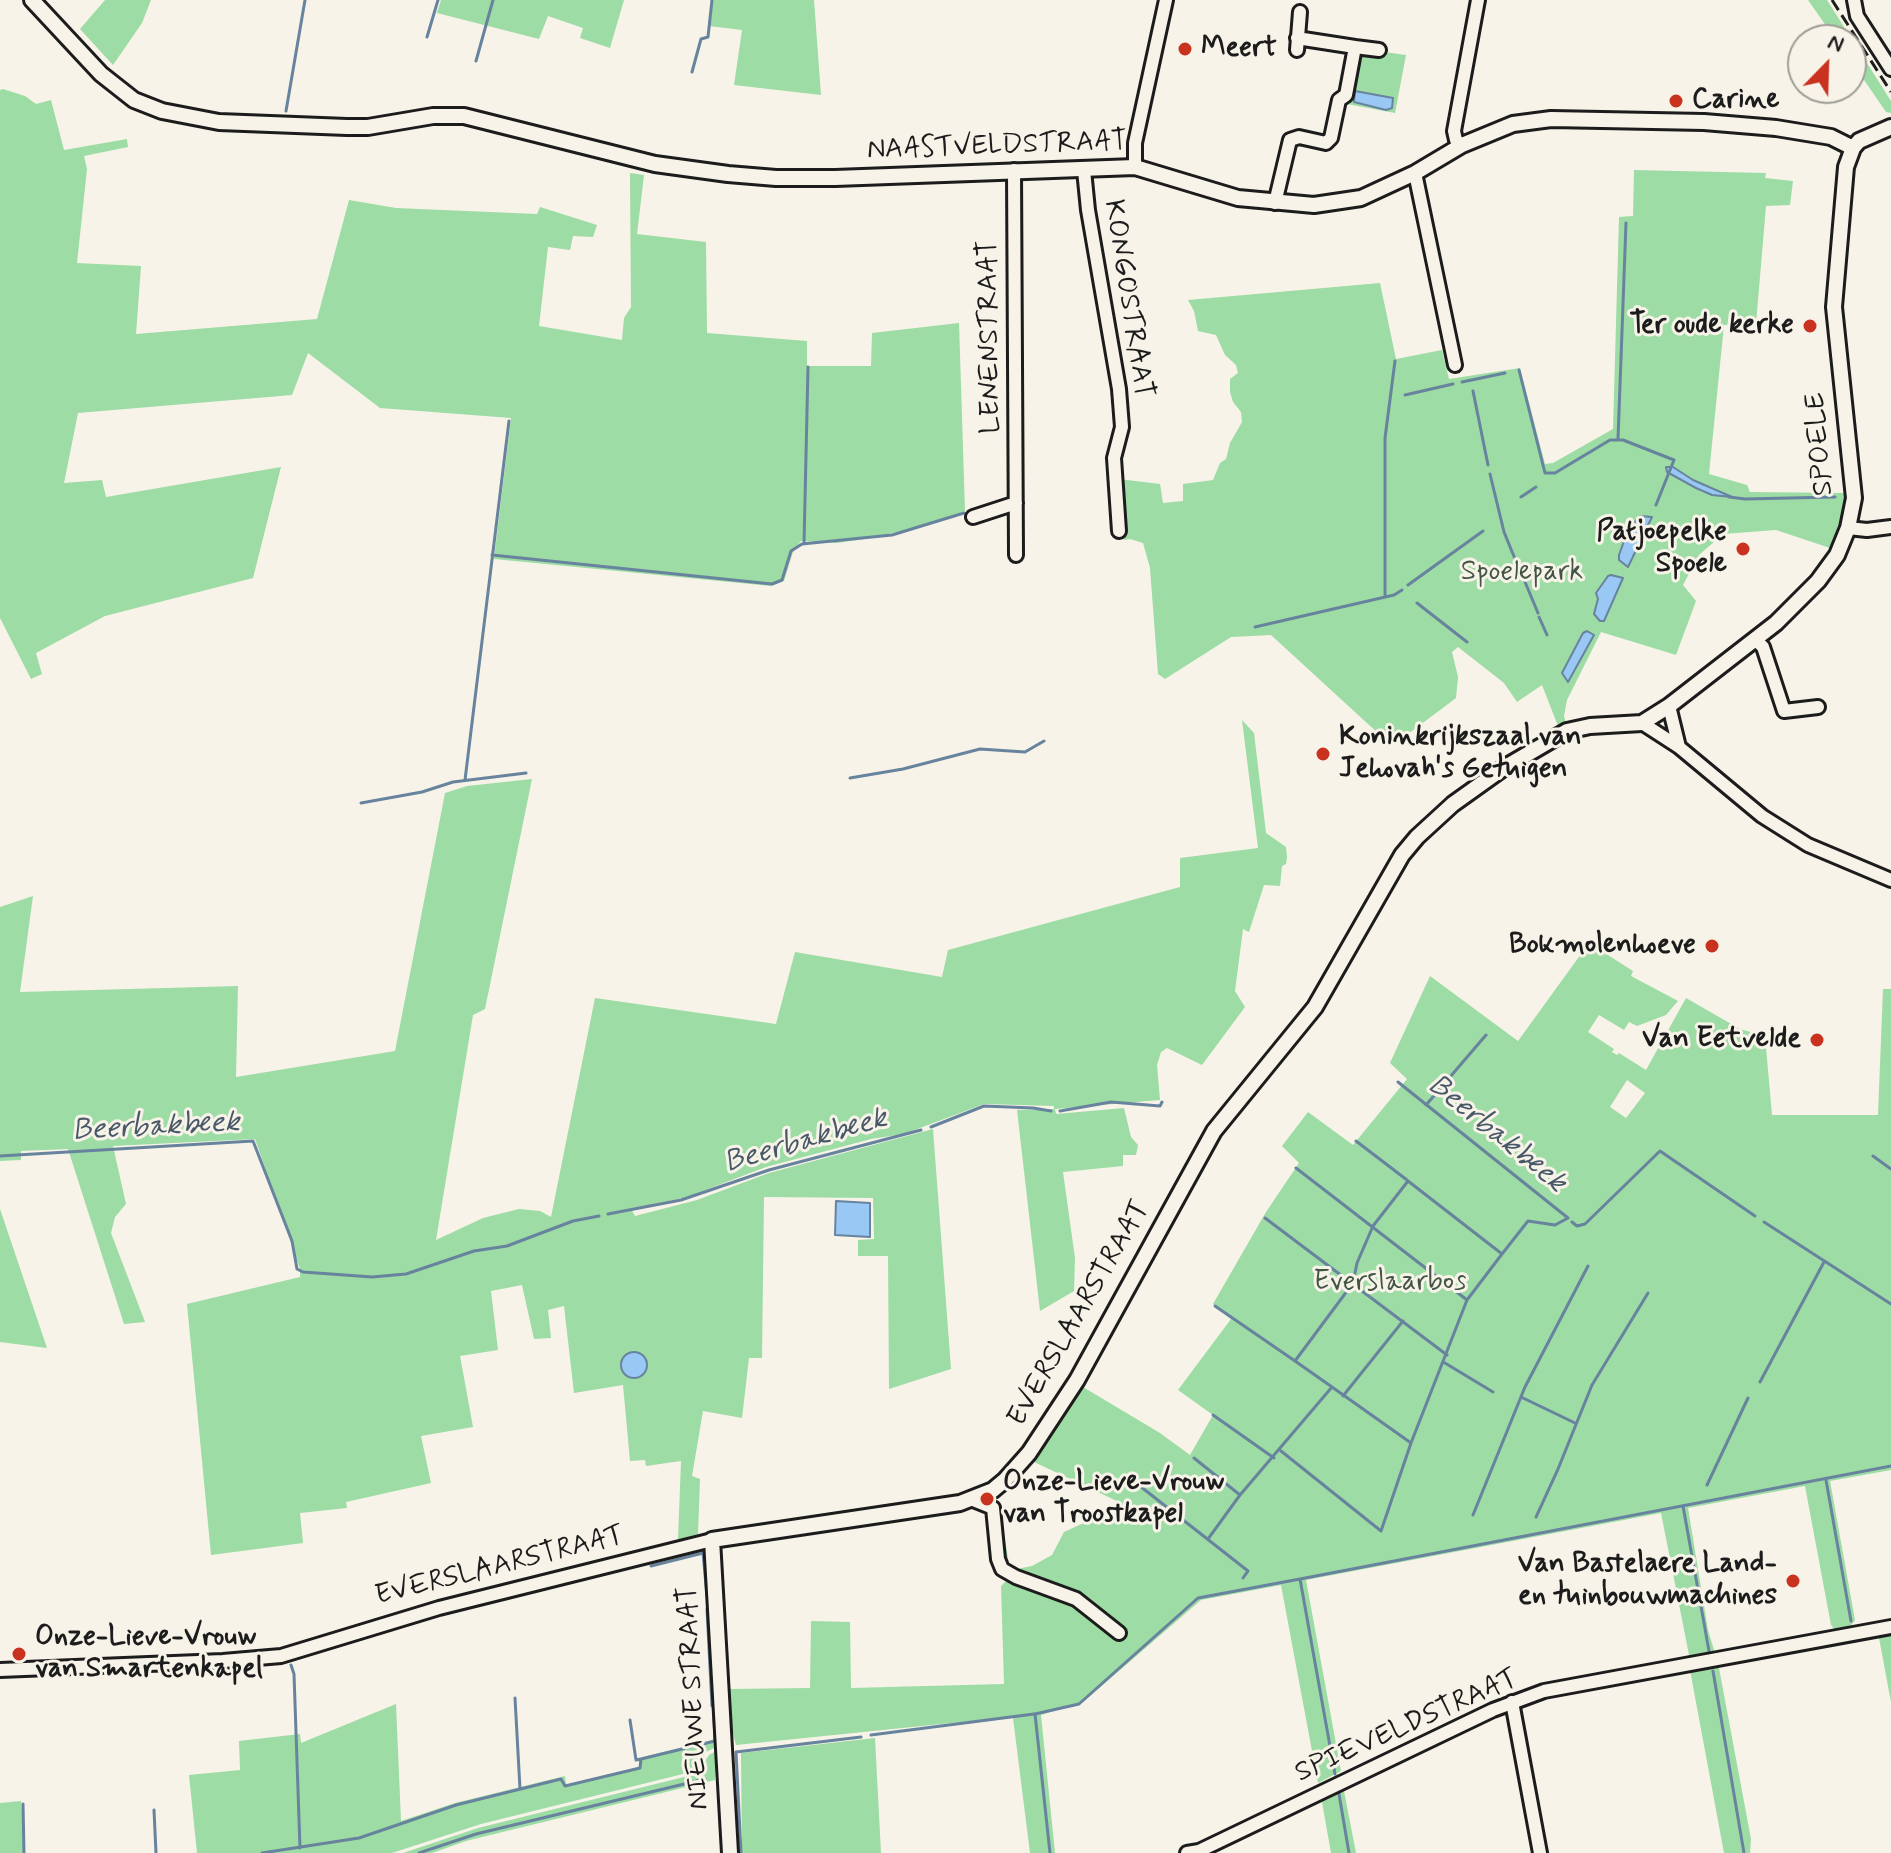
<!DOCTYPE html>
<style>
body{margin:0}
#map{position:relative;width:1891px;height:1853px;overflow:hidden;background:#f7f3e8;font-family:Mynerve,sans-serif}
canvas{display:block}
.north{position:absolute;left:1787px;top:24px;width:80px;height:80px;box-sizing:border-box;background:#f7f3e8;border:2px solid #9f9d96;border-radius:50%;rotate:23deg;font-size:22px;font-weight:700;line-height:32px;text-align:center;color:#1c1c1c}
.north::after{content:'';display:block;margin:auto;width:28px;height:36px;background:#c8321e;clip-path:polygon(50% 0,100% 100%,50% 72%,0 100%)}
</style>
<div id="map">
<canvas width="1891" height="1853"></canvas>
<div class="north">N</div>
</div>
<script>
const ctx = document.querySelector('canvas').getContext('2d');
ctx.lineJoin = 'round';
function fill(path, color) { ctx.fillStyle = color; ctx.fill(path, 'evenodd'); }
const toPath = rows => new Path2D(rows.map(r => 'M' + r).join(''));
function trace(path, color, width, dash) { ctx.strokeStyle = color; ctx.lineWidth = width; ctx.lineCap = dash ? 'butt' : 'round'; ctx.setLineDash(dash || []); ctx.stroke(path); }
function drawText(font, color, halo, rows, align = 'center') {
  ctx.font = font + ' Mynerve,sans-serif'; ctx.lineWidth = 6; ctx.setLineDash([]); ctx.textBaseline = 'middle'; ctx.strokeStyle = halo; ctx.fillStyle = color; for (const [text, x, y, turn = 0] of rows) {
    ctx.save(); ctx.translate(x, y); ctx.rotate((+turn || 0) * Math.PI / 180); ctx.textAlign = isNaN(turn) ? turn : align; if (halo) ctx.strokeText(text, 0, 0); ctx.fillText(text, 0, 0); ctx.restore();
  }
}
const green = toPath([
 [105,0,151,0,142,23,113,65,80,29],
 [441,0,624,0,610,48,580,38,583,28,548,16,539,39,437,13],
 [711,0,814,0,821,95,734,85,742,30,709,26],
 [1808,0,1827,0,1891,101,1891,113,1886,112,1851,61,1851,40,1836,40],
 [1384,52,1406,55,1395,113,1347,104,1351,101,1362,56,1383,57],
 [3,89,25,96,36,104,51,100,64,150,127,139,128,147,84,156,87,169,77,263,141,266,136,334,317,319,349,200,396,208,537,214,540,207,597,225,593,237,573,236,570,250,548,247,539,326,622,340,624,318,631,307,630,173,644,175,637,234,706,242,707,333,807,341,807,366,871,366,872,333,959,323,965,511,931,524,871,538,837,543,801,541,793,552,784,581,771,586,494,559,511,418,380,408,308,353,292,395,78,413,64,483,102,480,106,497,281,467,253,578,105,616,36,653,42,674,31,679,0,618,0,90],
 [1634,170,1766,173,1765,178,1793,181,1790,205,1766,206,1756,324,1724,325,1709,474,1747,485,1750,492,1844,493,1846,501,1849,501,1847,513,1833,549,1776,530,1723,534,1699,555,1683,585,1696,601,1676,655,1601,632,1567,700,1564,716,1566,724,1558,726,1542,685,1517,702,1504,683,1458,647,1452,652,1458,677,1456,698,1392,746,1271,635,1231,637,1165,679,1158,674,1150,568,1143,543,1130,539,1124,540,1119,479,1160,484,1163,503,1183,501,1183,484,1213,480,1220,463,1226,459,1230,443,1242,422,1241,412,1233,402,1230,392,1230,379,1238,373,1236,365,1225,355,1216,335,1198,331,1194,311,1188,300,1380,283,1396,359,1442,350,1449,379,1520,368,1545,464,1553,463,1613,429,1619,217,1633,216],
 [1242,720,1254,733,1266,833,1286,847,1287,857,1286,864,1282,866,1280,886,1264,885,1249,932,1243,929,1235,991,1245,1007,1202,1065,1167,1048,1161,1052,1157,1065,1160,1100,1055,1109,1056,1114,1124,1108,1131,1137,1138,1145,1136,1155,1123,1155,1123,1166,1063,1172,1075,1258,1074,1291,1040,1311,1017,1110,1054,1109,1054,1106,984,1104,904,1134,871,1139,766,1167,687,1197,631,1209,635,1216,697,1200,769,1173,933,1129,951,1369,889,1389,888,1256,858,1256,858,1240,874,1239,873,1198,764,1197,762,1358,749,1358,742,1418,703,1411,692,1476,700,1479,698,1534,678,1540,681,1461,646,1466,645,1460,630,1461,623,1385,574,1393,564,1306,548,1310,551,1338,534,1339,522,1285,491,1291,498,1350,460,1356,473,1427,421,1436,431,1483,346,1502,347,1508,300,1513,303,1543,211,1555,187,1304,300,1277,300,1269,255,1139,113,1146,126,1204,115,1217,111,1233,145,1322,124,1324,68,1149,21,1151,21,1160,0,1161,0,907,33,896,20,992,238,986,236,1077,395,1051,445,793,467,786,532,779,485,1009,473,1015,436,1240,483,1218,519,1209,540,1211,551,1217,595,998,776,1024,795,952,942,977,948,950,1180,887,1180,858,1258,848],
 [1589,943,1633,971,1631,976,1678,1001,1666,1015,1637,1026,1629,1022,1624,1030,1599,1015,1588,1032,1614,1049,1612,1052,1617,1055,1619,1053,1646,1070,1686,998,1740,1029,1765,1036,1772,1115,1878,1115,1883,989,1891,989,1891,1470,1830,1481,1855,1620,1849,1628,1835,1630,1831,1625,1805,1486,1688,1508,1708,1630,1714,1650,1712,1654,1692,1658,1689,1655,1661,1513,1306,1580,1341,1771,1318,1783,1281,1585,1201,1600,1083,1702,1041,1715,1055,1853,1030,1853,1013,1718,1020,1716,736,1745,729,1717,728,1689,810,1688,811,1621,850,1622,851,1688,1004,1684,1001,1586,1008,1579,988,1510,1000,1509,1009,1564,1017,1569,1032,1566,1052,1555,1064,1532,1101,1515,1113,1516,1119,1502,1034,1462,1083,1387,1160,1433,1190,1455,1213,1415,1178,1390,1231,1319,1213,1304,1266,1212,1299,1163,1282,1146,1308,1112,1353,1145,1407,1079,1390,1063,1430,976,1518,1041],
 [1627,1080,1645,1093,1626,1118,1610,1107],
 [0,1209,47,1348,0,1342],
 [1891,1636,1891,1702,1879,1638],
 [1708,1666,1719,1668,1751,1839,1750,1853,1724,1853,1690,1670],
 [396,1704,401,1821,455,1803,565,1776,566,1785,639,1767,639,1758,716,1739,716,1747,706,1752,699,1765,687,1773,481,1824,392,1853,197,1853,189,1775,240,1770,239,1741,300,1734,301,1743],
 [875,1738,881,1853,742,1853,741,1753],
 [716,1751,715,1780,466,1841,432,1853,403,1853,478,1828,696,1774,709,1755],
 [1344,1791,1356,1853,1331,1853,1322,1802],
 [21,1801,25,1853,0,1853,0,1803]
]);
const water = toPath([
 [1355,91,1393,98,1392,108,1386,110,1354,102,1355,91],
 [1666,467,1673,467,1693,480,1732,497,1712,495,1696,488,1667,472,1666,467],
 [1640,516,1652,517,1628,567,1619,560,1619,555,1628,530,1640,516],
 [1611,575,1623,578,1604,621,1600,621,1594,614,1598,599,1596,593,1608,576,1611,575],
 [1587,631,1594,635,1568,682,1562,673,1583,633,1587,631],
 [836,1201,870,1203,870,1237,835,1235,836,1201],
 '621 1365a13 13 0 1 1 26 0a13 13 0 1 1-26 0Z'
]);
const stream = toPath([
 [427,37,438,0],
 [476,61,493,0],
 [692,72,701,39,708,37,712,0],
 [286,111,305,0],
 [1519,370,1545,473,1555,473,1610,440,1623,440,1674,460,1656,505],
 [1462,382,1505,373],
 [1473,391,1488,465],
 [1405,395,1453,384],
 [1618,439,1626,223],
 [1490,474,1504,532,1522,576],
 [1521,497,1536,487],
 [1729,497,1745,499,1835,497],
 [804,544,808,367],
 [492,555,772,584,782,580,791,551,802,544,892,535,964,513],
 [1525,582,1538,613],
 [1408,585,1483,531],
 [1385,596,1385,438,1395,361],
 [1417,603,1467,642],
 [1539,617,1547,635],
 [1255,627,1394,595,1402,590],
 [850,778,903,769,980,749,1025,752,1044,741],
 [465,780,509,421],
 [361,803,422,792,453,782,526,773],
 [1426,1105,1486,1035],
 [1060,1111,1111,1102,1160,1106,1162,1102],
 [931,1127,984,1106,1033,1108,1051,1111],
 [1356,1141,1407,1180],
 [0,1156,253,1141,292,1241,297,1269,303,1272,372,1277,406,1274,474,1251,507,1246,573,1221,599,1216],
 [1873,1156,1891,1169],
 [1296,1168,1467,1300],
 [608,1214,681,1200,769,1170,921,1130],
 [1265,1218,1447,1355],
 [1572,1222,1577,1226,1585,1224,1660,1151,1755,1216],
 [1764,1222,1891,1304],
 [1215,1306,1295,1361],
 [1445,1363,1493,1392],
 [1760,1382,1824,1262],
 [1332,1387,1411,1443],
 [1343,1396,1403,1321],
 [1521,1397,1575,1423],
 [1213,1415,1274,1458],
 [1281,1451,1381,1531,1411,1443,1467,1300,1502,1254],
 [1194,1458,1240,1495],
 [1131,1479,1248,1571,1243,1578],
 [1826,1480,1851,1621],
 [1707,1485,1748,1398],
 [1683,1506,1709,1651],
 [1473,1515,1525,1387,1588,1266],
 [1536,1517,1558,1469,1592,1385,1648,1293],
 [1208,1539,1240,1495,1332,1387,1295,1361,1353,1283,1357,1263,1373,1226,1408,1181,1502,1254,1528,1221,1555,1225,1568,1218,1398,1082],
 [651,1566,703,1553,707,1596],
 [707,1609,712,1706],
 [291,1665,294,1674,300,1848],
 [1713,1671,1744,1853],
 [515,1698,520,1789],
 [630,1720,636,1760,641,1759],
 [871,1735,1034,1714],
 [1335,1774,1300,1579,1891,1466],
 [1339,1794,1349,1853],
 [23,1804,24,1853],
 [154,1810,156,1853],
 [262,1853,359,1838,456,1805,561,1779,565,1786,640,1768,641,1759,715,1741,714,1717],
 [419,1853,476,1834,705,1779],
 [741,1853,736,1752,861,1737],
 [1050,1853,1035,1714,1079,1704,1198,1598,1300,1579]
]);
const minor = toPath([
 [1854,0,1857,16,1891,69],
 [1355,47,1379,50],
 [1297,50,1300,12],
 [1462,145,1456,140,1454,131,1478,0],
 [1135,167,1135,143,1166,0],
 [1014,170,1016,555],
 [1084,170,1088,210,1119,389,1122,427,1114,458,1119,531],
 [1415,173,1455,365],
 [1275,203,1290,140,1299,137,1326,143,1331,138,1339,100,1346,95,1355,47,1297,38],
 [973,517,1016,503],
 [1848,528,1867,530,1891,527],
 [1755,639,1763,647,1784,711,1818,707],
 [1669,706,1679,747],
 [1642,723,1679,747,1762,816,1808,845,1891,880],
 [973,1500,993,1508,998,1559,1002,1569,1016,1577,1076,1599,1119,1633],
 [0,1670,223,1661,281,1656,439,1608,712,1540],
 [1512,1702,1540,1853],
 [1187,1853,1199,1851,1493,1710,1544,1691,1891,1627]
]);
const tertiary = toPath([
 [32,0,101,74,134,100,162,111,219,122,347,127,368,127,433,116,464,116,655,164,728,174,776,178,835,178,1135,167,1238,198,1314,205,1361,198,1415,173,1462,145,1513,124,1551,119,1704,122,1776,128,1831,137,1853,148],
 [730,1853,712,1540,960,1503,993,1490,1005,1480,1029,1453,1077,1380,1214,1131,1315,1007,1402,855,1417,837,1453,804,1502,769,1567,731,1590,726,1642,723,1669,706,1776,623,1818,581,1837,555,1848,528,1854,498,1834,307,1846,167,1853,148,1859,141,1891,127]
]);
const rail = toPath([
 [1832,0,1891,92]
]);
const markers = [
 [1185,49,8,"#c8321e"],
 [1676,101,8,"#c8321e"],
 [1810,326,8,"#c8321e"],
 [1743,549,8,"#c8321e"],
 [1323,754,8,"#c8321e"],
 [1712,946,8,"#c8321e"],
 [1817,1040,8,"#c8321e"],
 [987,1499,8,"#c8321e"],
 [1793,1581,8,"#c8321e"],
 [19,1654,8,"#c8321e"]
];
const poiNames = [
 ["Meert",1201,49],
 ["Carine",1692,101],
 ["Ter oude kerke",1794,326,"right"],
 ["Patjoepelke",1727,533,"right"],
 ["Spoele",1727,565,"right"],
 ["Koninkrijkszaal van",1339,738],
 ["Jehovah's Getuigen",1339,770],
 ["Bokmolenhoeve",1696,946,"right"],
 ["Van Eetvelde",1801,1040,"right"],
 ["Onze-Lieve-Vrouw",1003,1483],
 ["van Troostkapel",1003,1515],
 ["Van Bastelaere Land-",1777,1565,"right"],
 ["en tuinbouwmachines",1777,1597,"right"],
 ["Onze-Lieve-Vrouw",35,1638],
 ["van Smartenkapel",35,1670]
];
const streetNames = [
 ["NAASTVELDSTRAAT",997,147,-2],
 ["KONGOSTRAAT",1127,299,81],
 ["LENENSTRAAT",991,337,-91],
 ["SPOELE",1821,444,-95],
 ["EVERSLAARSTRAAT",1080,1314,-60],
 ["EVERSLAARSTRAAT",500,1567,-14],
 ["NIEUWE STRAAT",695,1698,-93],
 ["SPIEVELDSTRAAT",1407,1727,-24]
];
const parkNames = [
 ["Spoelepark",1522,573],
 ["Everslaarbos",1390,1283]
];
const waterNames = [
 ["Beerbakbeek",156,1128,-3],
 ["Beerbakbeek",1496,1135,39],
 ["Beerbakbeek",806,1142,-16]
];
fill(green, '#9ddca4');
fill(water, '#9ac8f5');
trace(water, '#68839e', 2);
trace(stream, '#68839e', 3);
trace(minor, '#1c1c1c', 18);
trace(tertiary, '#1c1c1c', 20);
trace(minor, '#f7f3e8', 12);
trace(tertiary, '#f7f3e8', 14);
trace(rail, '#1c1c1c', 3, [12, 6]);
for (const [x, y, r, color] of markers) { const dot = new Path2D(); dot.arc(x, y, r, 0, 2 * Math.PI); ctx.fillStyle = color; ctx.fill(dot); trace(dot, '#f7f3e8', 3); }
drawText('bold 28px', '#1c1c1c', '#f7f3e8', poiNames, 'left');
drawText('28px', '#1c1c1c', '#f7f3e8', streetNames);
drawText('28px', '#435645', '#f7f3e8', parkNames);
drawText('italic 30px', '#485868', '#f7f3e8', waterNames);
</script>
